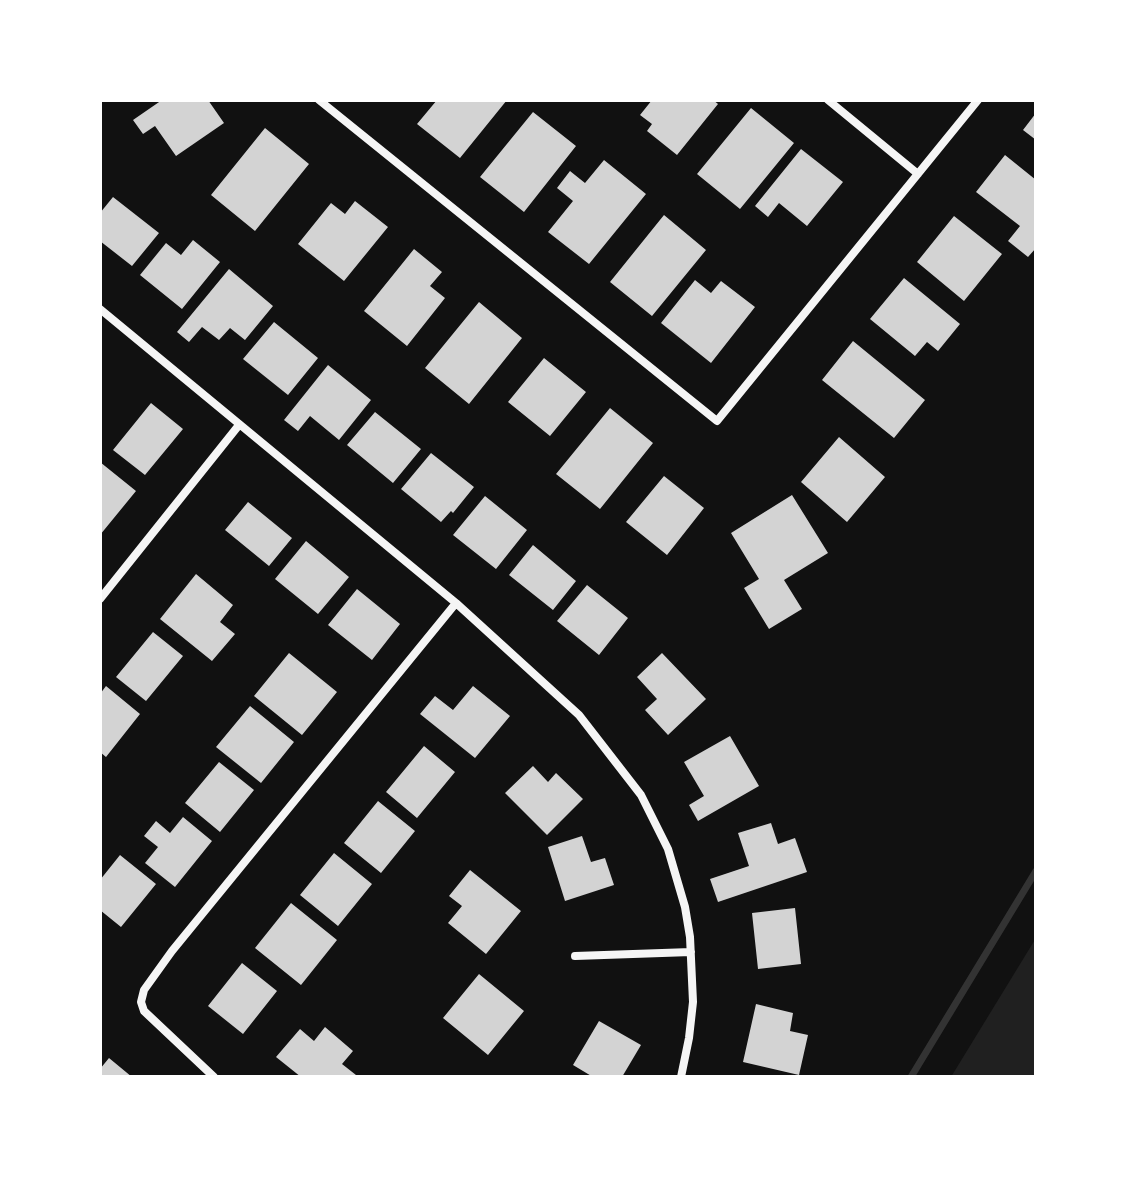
<!DOCTYPE html>
<style>
body{margin:0}
#map{position:relative;width:1136px;height:1177px;overflow:hidden;background:#111;font-family:Lato,sans-serif}
canvas{display:block}
.frame{position:absolute;inset:0;border:102px solid #fff;pointer-events:none}
</style>
<div id="map">
<canvas width="1136" height="1177"></canvas>
<div class="frame"></div>
</div>
<script>
const ctx = document.querySelector('canvas').getContext('2d');
ctx.lineJoin = 'round';
function fill(path, color) { ctx.fillStyle = color; ctx.fill(path, 'evenodd'); }
const toPath = rows => new Path2D(rows.map(r => 'M' + r).join(''));
function trace(path, color, width, dash) { ctx.strokeStyle = color; ctx.lineWidth = width; ctx.lineCap = dash ? 'butt' : 'round'; ctx.setLineDash(dash || []); ctx.stroke(path); }
const green = toPath([
 [1036,938,1036,1077,951,1077]
]);
const stream = toPath([
 [911,1077,1036,871]
]);
const building = toPath([
 [162,100,208,100,224,123,176,156,155,126,143,134,133,120],
 [437,100,507,100,460,158,417,124],
 [652,100,713,100,718,104,677,155,647,131,652,124,640,115],
 [751,108,794,143,740,209,697,174],
 [533,112,576,146,524,212,480,177],
 [1036,113,1036,140,1023,130],
 [265,128,309,164,255,231,211,195],
 [801,149,843,182,807,226,779,203,768,217,755,206],
 [1005,155,1036,180,1036,248,1028,257,1008,241,1020,226,976,192],
 [604,160,646,194,589,264,548,232,573,201,557,188,570,171,585,183],
 [113,197,159,233,132,266,100,241,100,213],
 [355,201,388,227,344,281,298,244,331,203,345,214],
 [664,215,706,250,652,316,610,282],
 [954,216,1002,254,964,301,917,262],
 [193,240,220,262,182,309,140,275,166,243,181,255],
 [414,249,442,272,430,286,445,298,407,346,364,311],
 [229,269,273,306,245,340,230,328,219,340,202,327,189,342,177,332],
 [904,278,960,324,938,351,927,342,915,356,870,319],
 [695,280,711,293,721,281,755,307,711,363,661,323],
 [479,302,522,338,469,404,425,368],
 [274,322,318,358,288,395,243,359],
 [853,341,925,400,894,438,822,380],
 [544,358,586,392,550,436,508,402],
 [328,365,371,400,339,440,310,416,298,431,284,420],
 [151,403,183,429,145,475,113,450],
 [610,408,653,443,600,509,556,474],
 [375,412,421,449,393,483,347,445],
 [839,437,885,477,847,522,801,482],
 [431,453,474,487,453,513,451,511,441,522,401,489],
 [100,462,136,491,100,535],
 [664,476,704,508,667,555,626,522],
 [792,495,828,553,784,580,802,609,769,629,744,588,759,579,731,533],
 [485,496,527,530,496,569,453,535],
 [248,502,292,538,269,566,225,530],
 [306,541,349,577,318,614,275,579],
 [533,545,576,581,553,610,509,575],
 [196,574,233,605,220,622,235,634,212,661,160,619],
 [587,585,628,618,599,655,557,621],
 [357,589,400,624,372,660,328,625],
 [153,632,183,656,146,701,116,677],
 [289,653,337,692,302,735,254,696],
 [662,653,706,699,668,735,645,710,657,699,637,677],
 [106,686,140,714,106,757,100,752,100,694],
 [473,686,510,716,475,758,420,714,435,696,453,710],
 [250,706,294,742,261,783,216,747],
 [730,736,759,786,698,821,689,805,704,796,684,762],
 [424,746,455,772,417,818,386,792],
 [219,762,254,790,220,832,185,803],
 [533,766,548,782,556,773,583,799,547,835,505,793],
 [378,801,415,831,381,873,344,843],
 [183,817,212,841,175,887,145,863,158,847,144,836,156,821,170,833],
 [771,823,778,844,795,838,807,872,718,902,710,879,749,866,738,833],
 [582,836,591,862,605,858,614,885,565,901,548,847],
 [334,853,372,884,338,926,300,895],
 [120,855,156,884,121,927,100,910,100,880],
 [470,870,521,911,486,954,448,923,462,906,449,896],
 [291,903,337,940,301,985,255,948],
 [795,908,801,964,758,969,752,913],
 [242,963,277,991,243,1034,208,1006],
 [479,974,524,1011,488,1055,443,1018],
 [756,1004,793,1013,790,1031,808,1035,799,1075,743,1062],
 [599,1021,641,1045,622,1077,593,1077,573,1065],
 [325,1027,353,1051,342,1064,356,1075,354,1077,301,1077,276,1057,300,1029,314,1041],
 [109,1058,132,1077,100,1077,100,1069]
]);
const minor = toPath([
 [319,100,717,421,978,100],
 [828,100,918,174],
 [100,309,456,603,579,715,641,795,668,849,685,907,690,937,693,1002,689,1038,681,1077],
 [100,599,239,425],
 [575,956,691,952],
 [214,1077,144,1011,141,1002,144,990,172,951,456,603]
]);
fill(green, '#202020');
trace(stream, '#333', 7);
fill(building, '#d3d3d3');
trace(minor, '#f5f5f5', 8);
</script>
